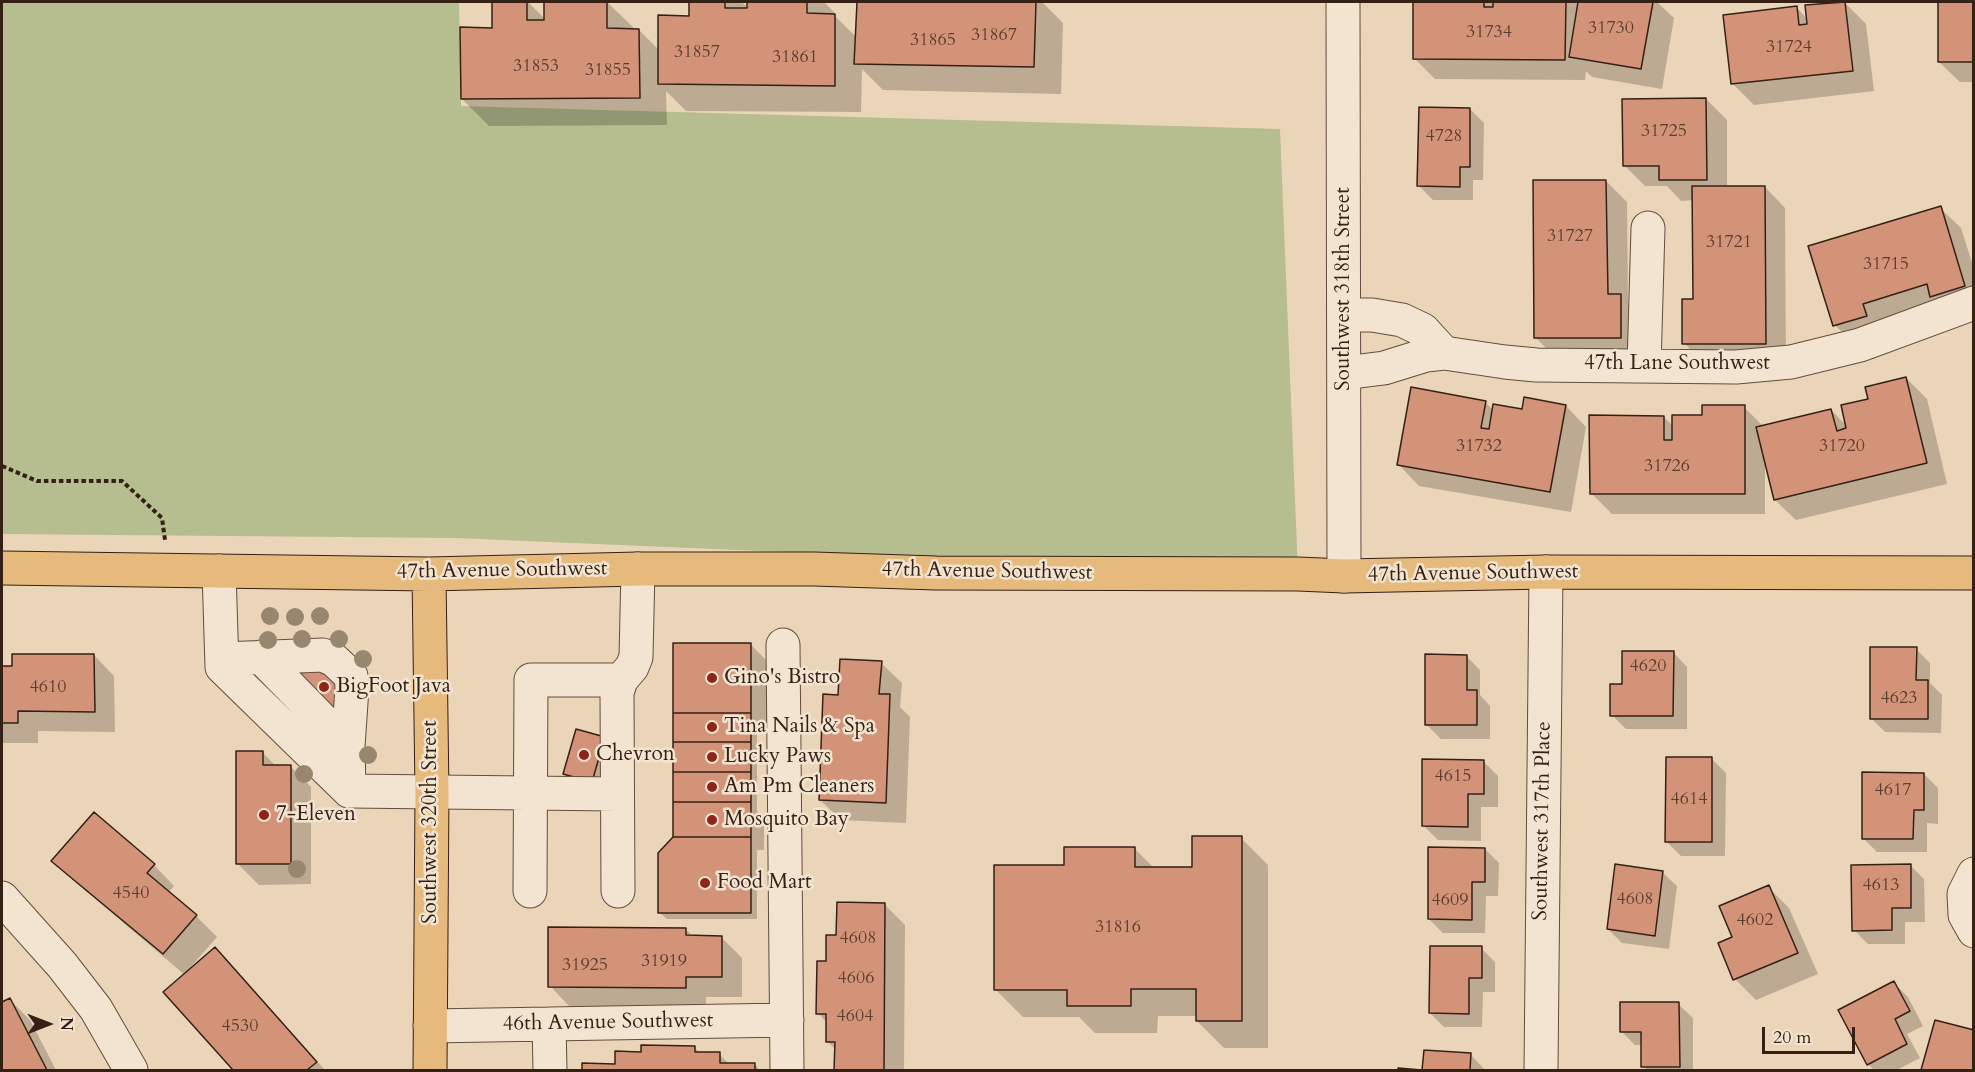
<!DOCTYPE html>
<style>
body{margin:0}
#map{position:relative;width:1975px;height:1072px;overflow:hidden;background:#ebd5b8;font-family:Cardo,serif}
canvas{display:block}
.frame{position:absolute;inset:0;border:3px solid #352015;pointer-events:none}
.north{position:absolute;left:18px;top:994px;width:60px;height:60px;-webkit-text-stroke:4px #f2e4d1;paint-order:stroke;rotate:90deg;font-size:16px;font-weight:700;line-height:24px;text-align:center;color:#352015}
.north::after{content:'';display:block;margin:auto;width:21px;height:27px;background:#352015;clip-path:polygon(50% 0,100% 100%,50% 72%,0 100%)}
.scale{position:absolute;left:1762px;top:1027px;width:93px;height:27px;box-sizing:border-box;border:3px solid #352015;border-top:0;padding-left:8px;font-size:18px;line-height:21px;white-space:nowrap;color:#352015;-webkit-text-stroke:4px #f2e4d1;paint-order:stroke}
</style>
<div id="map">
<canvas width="1975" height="1072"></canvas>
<div class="frame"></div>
<div class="north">N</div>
<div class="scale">20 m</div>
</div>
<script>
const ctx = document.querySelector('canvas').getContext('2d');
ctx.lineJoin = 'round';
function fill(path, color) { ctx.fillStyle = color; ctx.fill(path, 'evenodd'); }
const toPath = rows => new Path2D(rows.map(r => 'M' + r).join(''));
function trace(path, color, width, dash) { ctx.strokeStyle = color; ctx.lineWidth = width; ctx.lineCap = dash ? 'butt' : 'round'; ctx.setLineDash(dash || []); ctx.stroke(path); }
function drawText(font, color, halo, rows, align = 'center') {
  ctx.font = font + ' Cardo,serif'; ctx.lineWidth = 5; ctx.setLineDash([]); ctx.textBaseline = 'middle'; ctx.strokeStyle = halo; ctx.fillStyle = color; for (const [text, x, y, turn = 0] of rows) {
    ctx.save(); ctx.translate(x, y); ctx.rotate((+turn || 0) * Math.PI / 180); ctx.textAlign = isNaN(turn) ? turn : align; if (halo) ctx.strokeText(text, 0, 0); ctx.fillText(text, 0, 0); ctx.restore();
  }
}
const green = toPath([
 [2,2,459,2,461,106,1280,129,1298,574,456,538,2,534]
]);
const shadow = toPath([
 [493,2,528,2,545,19,545,2,607,2,633,27,633,30,639,30,660,51,690,17,690,2,742,2,748,8,748,2,824,2,834,12,834,15,857,38,858,2,1042,2,1063,23,1061,94,883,90,862,69,861,112,686,111,666,91,667,125,489,126,462,99,493,29],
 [1415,2,1657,2,1674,18,1662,89,1592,77,1586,71,1585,80,1435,79,1414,58],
 [1939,2,1974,2,1974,82,1960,82,1939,62],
 [1845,3,1866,24,1874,91,1754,105,1733,84,1725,16,1797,8,1808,20],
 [1706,99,1727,120,1727,188,1765,187,1785,208,1786,364,1705,364,1684,343,1695,301,1694,200,1681,201,1667,186,1645,186,1624,165],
 [1470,109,1484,123,1483,180,1473,180,1473,200,1433,200,1419,186],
 [1606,181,1627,202,1628,304,1641,316,1641,359,1556,358,1535,337],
 [1940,208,1961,228,1974,269,1974,311,1856,346,1835,325],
 [1906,378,1927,399,1947,484,1796,520,1775,500,1765,462,1765,514,1612,514,1591,493,1664,417,1674,427,1704,417,1744,407,1764,427,1831,410,1848,427,1870,400],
 [1485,402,1494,411,1523,411,1566,406,1586,427,1571,512,1419,486,1399,465],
 [1481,416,1484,416,1481,436],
 [750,644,771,665,771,733,757,733,757,811,764,818,764,850,757,850,757,919,667,919,660,913,674,837],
 [1916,649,1930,663,1930,683,1942,695,1941,733,1885,732,1871,718],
 [1673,652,1687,667,1687,729,1626,729,1612,715,1624,686],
 [94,655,114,676,115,732,38,731,38,743,2,743,2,668,14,668],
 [1466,656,1480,670,1480,695,1490,706,1490,739,1441,739,1427,725],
 [881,663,902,683,900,707,910,717,906,823,841,820,820,800,839,696],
 [611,745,599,788,572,780,565,773],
 [263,753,277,767,291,767,311,787,311,884,259,885,238,864],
 [1712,759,1726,773,1725,856,1681,856,1667,842],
 [1484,762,1498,776,1498,807,1481,807,1481,841,1438,840,1424,826],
 [1924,774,1938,788,1938,824,1927,823,1927,852,1877,852,1863,838],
 [1241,838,1268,865,1268,1048,1224,1048,1197,1021,1197,1016,1158,1016,1157,1033,1095,1033,1079,1017,1023,1017,996,990,1066,866,1135,849,1155,869,1194,869],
 [1485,849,1499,863,1498,896,1486,896,1485,933,1443,933,1429,919],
 [53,861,154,865,174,886,168,893,196,916,217,937,188,970,189,971,215,949,325,1070,235,1070,165,992,185,975,74,881],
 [1910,865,1924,879,1925,922,1905,922,1905,944,1868,944,1854,930],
 [1662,872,1677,886,1669,949,1622,943,1608,929],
 [1768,887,1789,908,1818,974,1756,1000,1735,979,1720,943,1734,938],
 [884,904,905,925,904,1070,836,1070,836,1050,827,1041,827,1023,818,1013,827,963,838,937],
 [685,929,693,936,721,937,742,958,742,997,706,997,706,1008,570,1007,550,986],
 [1481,948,1495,962,1495,992,1483,992,1482,1027,1444,1027,1430,1013],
 [1894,983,1908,997,1923,1026,1907,1034,1920,1058,1897,1070,1874,1070,1868,1064],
 [9,999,30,1020,56,1070,2,1070,2,1003],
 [1678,1004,1693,1018,1693,1070,1647,1070,1643,1066,1643,1045,1635,1045,1621,1031],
 [1936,1022,1974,1031,1974,1070,1923,1070],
 [694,1047,700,1053,719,1054,730,1065,755,1065,760,1070,584,1070,583,1065,617,1065,642,1053],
 [1425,1051,1471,1055,1485,1070,1423,1070]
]);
const building = toPath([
 [492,2,527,2,527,20,544,20,544,2,607,2,607,28,639,29,640,98,461,99,460,27,492,28,492,2],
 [689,2,725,2,725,8,747,8,747,2,807,2,807,13,835,14,835,86,658,84,658,15,689,16,689,2],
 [857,2,1036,2,1034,67,854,64,857,2],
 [1413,2,1484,2,1484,7,1493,7,1493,2,1566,2,1565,60,1413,59,1413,2],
 [1578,2,1653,2,1641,69,1569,57,1578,2],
 [1845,2,1853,71,1731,84,1723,15,1797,6,1799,25,1807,24,1805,5,1845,2],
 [1938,2,1974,2,1974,62,1938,62,1938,2],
 [1706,98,1707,180,1659,180,1659,166,1623,166,1622,99,1706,98],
 [1419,107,1470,108,1470,167,1460,167,1460,187,1417,186,1419,107],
 [1533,180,1606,180,1608,294,1621,294,1621,338,1534,338,1533,180],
 [1692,186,1765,186,1766,344,1682,344,1682,299,1693,299,1692,186],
 [1941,206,1965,286,1930,297,1927,284,1863,304,1867,316,1833,326,1808,246,1941,206],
 [1906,377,1927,463,1774,500,1756,427,1831,409,1837,431,1846,428,1841,405,1868,399,1865,387,1906,377],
 [1411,387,1486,401,1481,428,1489,429,1493,404,1522,409,1524,397,1566,405,1550,492,1397,465,1411,387],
 [1702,405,1745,405,1745,494,1590,494,1589,415,1664,416,1664,440,1672,440,1672,415,1702,415,1702,405],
 [673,643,751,643,751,713,673,713,673,643],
 [1870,647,1917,647,1916,680,1928,680,1928,719,1870,719,1870,647],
 [1622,651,1674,651,1673,716,1610,716,1610,684,1622,684,1622,651],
 [12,654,94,654,95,712,18,711,18,723,2,723,2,666,12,666,12,654],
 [1425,654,1467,655,1467,690,1477,690,1477,725,1425,725,1425,654],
 [840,659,882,661,879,694,890,694,886,803,819,800,823,694,838,695,840,659],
 [325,669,350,694,330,713,291,674,325,669],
 [673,713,751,713,751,742,673,742,673,713],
 [576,729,605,737,592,782,563,774,576,729],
 [673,742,751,742,751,772,673,772,673,742],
 [236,751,263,751,263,765,291,765,291,864,236,864,236,751],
 [1666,757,1712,757,1712,842,1665,842,1666,757],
 [1422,759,1484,760,1484,794,1468,794,1468,827,1422,826,1422,759],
 [673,772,751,772,751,802,673,802,673,772],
 [1862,772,1924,773,1924,810,1914,810,1913,839,1862,839,1862,772],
 [673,802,751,802,751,837,673,837,673,802],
 [94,812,155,864,147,873,197,915,163,954,51,861,94,812],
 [1192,836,1242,836,1242,1021,1196,1021,1196,989,1131,989,1131,1006,1067,1006,1067,990,994,990,994,865,1064,865,1064,847,1135,847,1135,867,1192,867,1192,836],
 [673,837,751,837,751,913,658,913,658,853,673,837],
 [1428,847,1485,848,1485,882,1472,882,1472,920,1428,919,1428,847],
 [1615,864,1663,871,1655,936,1607,929,1615,864],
 [1911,864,1911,908,1892,908,1892,930,1852,931,1851,865,1911,864],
 [1769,885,1798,953,1733,980,1718,943,1732,937,1719,906,1769,885],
 [837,902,885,903,884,1070,834,1070,835,1042,826,1042,826,1014,816,1014,817,961,826,961,826,935,836,935,837,902],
 [548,927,686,928,686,935,722,936,722,977,686,977,686,988,548,987,548,927],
 [1430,946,1482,946,1482,978,1469,978,1469,1014,1429,1013,1430,946],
 [215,947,317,1062,307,1070,233,1070,163,992,215,947],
 [1894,981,1910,1011,1895,1019,1907,1044,1867,1065,1838,1010,1894,981],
 [10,998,47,1070,2,1070,2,1002,10,998],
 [1620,1002,1679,1002,1680,1067,1641,1067,1641,1032,1620,1032,1620,1002],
 [1935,1020,1974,1030,1974,1070,1921,1070,1935,1020],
 [641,1045,695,1046,695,1052,720,1052,720,1063,755,1063,755,1070,582,1070,582,1063,615,1064,615,1051,641,1052,641,1045],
 [1424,1050,1471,1053,1470,1070,1398,1070,1398,1068,1422,1070,1424,1050]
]);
const path = toPath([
 [2,466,37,481,122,481,162,518,165,540]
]);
const minor = toPath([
 [1343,2,1344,576],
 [1344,315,1372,315,1402,320,1423,330,1444,353],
 [1644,366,1648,228],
 [1344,373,1384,368,1426,355,1444,353,1505,362,1536,365,1736,367,1791,362,1860,345,1974,303],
 [219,571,222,667,349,791,617,794],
 [783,645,787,1070],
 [261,657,348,746],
 [222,659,323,655,334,660,351,676,352,688,348,746,349,791],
 [621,680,632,667,636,657,638,569],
 [1974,874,1964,894,1965,915,1974,931],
 [530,891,531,680,621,680,617,693,618,891],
 [2,898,62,965,96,1009,131,1070],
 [549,1024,550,1070],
 [430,1026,787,1020],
 [1541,1070,1546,572]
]);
const major = toPath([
 [2,568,429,574,638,569,814,569,936,573,1298,574,1344,576,1546,572,1974,573],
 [429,574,432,793,430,1070]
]);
const trees = [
 [270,616],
 [320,616],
 [295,617],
 [302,639],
 [339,639],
 [268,640],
 [363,659],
 [368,755],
 [304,774],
 [297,869]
];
const markers = [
 [712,678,6,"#8f2418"],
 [324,687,6,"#8f2418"],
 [712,727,6,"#8f2418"],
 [584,755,6,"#8f2418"],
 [712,757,6,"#8f2418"],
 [712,787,6,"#8f2418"],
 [264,815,6,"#8f2418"],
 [712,820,6,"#8f2418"],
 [705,883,6,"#8f2418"]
];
const numberNames = [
 ["31730",1611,29],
 ["31734",1489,33],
 ["31867",994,36],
 ["31865",933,41],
 ["31724",1789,48],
 ["31857",697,53],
 ["31861",795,58],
 ["31853",536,67],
 ["31855",608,71],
 ["31725",1664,132],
 ["4728",1444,137],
 ["31727",1570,237],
 ["31721",1729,243],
 ["31715",1886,265],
 ["31732",1479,447],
 ["31720",1842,447],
 ["31726",1667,467],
 ["4620",1648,667],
 ["4610",48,688],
 ["4623",1899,699],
 ["4615",1453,777],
 ["4617",1893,791],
 ["4614",1689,800],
 ["4613",1881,886],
 ["4540",131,894],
 ["4608",1635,900],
 ["4609",1450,901],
 ["4602",1755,921],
 ["31816",1118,928],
 ["4608",858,939],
 ["31919",664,962],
 ["31925",585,966],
 ["4606",856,979],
 ["4604",855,1017],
 ["4530",240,1027]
];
const streetNames = [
 ["Southwest 318th Street",1344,289,-90],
 ["47th Lane Southwest",1677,364],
 ["47th Avenue Southwest",502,571,-1],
 ["47th Avenue Southwest",987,572,1],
 ["47th Avenue Southwest",1473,574,-1],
 ["Southwest 317th Place",1543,821,-89],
 ["Southwest 320th Street",431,822,-90],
 ["46th Avenue Southwest",608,1023,-1]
];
const poiNames = [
 ["Gino's Bistro",724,678],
 ["BigFoot Java",336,687],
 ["Tina Nails & Spa",724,727],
 ["Chevron",596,755],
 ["Lucky Paws",724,757],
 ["Am Pm Cleaners",724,787],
 ["7-Eleven",276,815],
 ["Mosquito Bay",724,820],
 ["Food Mart",717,883]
];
fill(green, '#b6bd8f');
fill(shadow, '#0003');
fill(building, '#d39379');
trace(building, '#352015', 1.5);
trace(minor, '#624d3e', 35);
trace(major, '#352015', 35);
trace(path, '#352015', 4, [4.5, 3]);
trace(minor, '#f2e4d1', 33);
trace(major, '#e6ba7c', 33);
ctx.fillStyle = '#98876f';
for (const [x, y] of trees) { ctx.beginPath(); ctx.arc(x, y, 9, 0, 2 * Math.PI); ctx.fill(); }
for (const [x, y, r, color] of markers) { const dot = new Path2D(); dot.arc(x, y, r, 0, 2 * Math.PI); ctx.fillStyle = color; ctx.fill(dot); trace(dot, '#f2e4d1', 2); }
drawText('18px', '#5c3d2e', null, numberNames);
drawText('21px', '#352015', '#f2e4d1', streetNames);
drawText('21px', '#352015', '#f2e4d1', poiNames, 'left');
</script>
